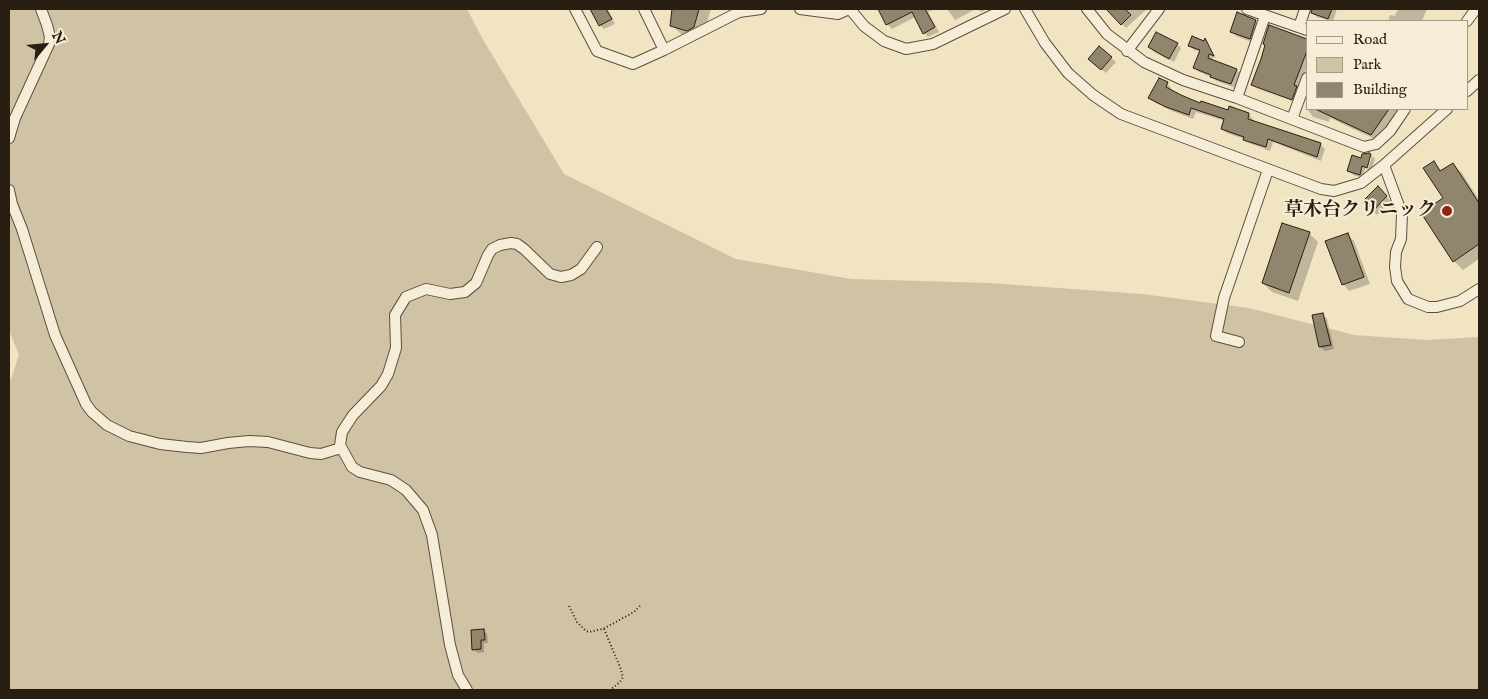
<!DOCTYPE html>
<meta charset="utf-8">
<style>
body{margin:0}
#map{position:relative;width:1488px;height:699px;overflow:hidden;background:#f1e4c3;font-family:"IM FELL English",serif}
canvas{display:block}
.frame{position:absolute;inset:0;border:10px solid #291e12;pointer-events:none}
.legend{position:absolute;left:1306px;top:20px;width:162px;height:90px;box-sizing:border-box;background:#f6edd8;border:1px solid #a49a89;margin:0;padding:6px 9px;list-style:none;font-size:15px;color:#291e12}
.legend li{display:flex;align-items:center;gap:10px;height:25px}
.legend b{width:25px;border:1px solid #a49a89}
.north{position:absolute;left:20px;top:20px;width:50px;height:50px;-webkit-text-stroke:4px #f6edd8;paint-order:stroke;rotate:62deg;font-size:14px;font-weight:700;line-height:20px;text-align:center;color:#291e12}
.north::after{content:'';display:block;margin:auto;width:18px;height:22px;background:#291e12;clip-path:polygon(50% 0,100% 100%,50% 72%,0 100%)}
</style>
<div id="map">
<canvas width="1488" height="699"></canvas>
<div class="frame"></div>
<ul class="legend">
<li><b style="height:6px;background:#f6edd8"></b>Road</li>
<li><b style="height:14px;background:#cfc2a5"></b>Park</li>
<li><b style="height:14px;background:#91856e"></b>Building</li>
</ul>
<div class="north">N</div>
</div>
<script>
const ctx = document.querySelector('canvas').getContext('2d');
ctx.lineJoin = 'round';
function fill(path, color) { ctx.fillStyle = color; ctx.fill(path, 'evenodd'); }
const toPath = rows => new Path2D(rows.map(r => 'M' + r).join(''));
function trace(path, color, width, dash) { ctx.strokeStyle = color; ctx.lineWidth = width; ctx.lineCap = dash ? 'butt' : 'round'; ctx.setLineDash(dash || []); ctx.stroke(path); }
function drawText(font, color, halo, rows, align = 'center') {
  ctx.font = font + ' "IM FELL English","Noto Serif JP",serif'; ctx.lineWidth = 4; ctx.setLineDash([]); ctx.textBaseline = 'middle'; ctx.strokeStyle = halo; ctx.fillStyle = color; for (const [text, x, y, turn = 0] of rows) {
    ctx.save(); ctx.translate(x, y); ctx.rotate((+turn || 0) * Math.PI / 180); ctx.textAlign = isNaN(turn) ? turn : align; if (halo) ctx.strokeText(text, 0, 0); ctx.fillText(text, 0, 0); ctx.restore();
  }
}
const green = toPath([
 [9,9,467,9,482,38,564,174,736,259,851,279,989,283,1142,294,1249,308,1354,335,1426,340,1479,337,1479,690,9,690,9,381,11,379,19,355,9,330]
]);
const shadow = toPath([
 [592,9,608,9,615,24,604,29,600,25],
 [674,9,711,9,703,36,697,39,681,34,672,25],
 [879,9,935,9,928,12,939,32,928,37,924,33,915,17,892,29,888,25],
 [947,9,976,9,955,20],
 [978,9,987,9,981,12],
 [1111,9,1110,9,1147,9,1126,28,1109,11],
 [1314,9,1337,9,1333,21,1317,17,1313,13],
 [1398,9,1427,9,1422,21,1388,21,1390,15,1395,16],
 [1255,21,1260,26,1254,43,1236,36,1231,31],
 [1205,41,1216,58,1213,57,1212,61,1237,70,1241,74,1236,88,1216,81,1213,78,1199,72,1195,68,1201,52,1194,50,1189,45,1205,42],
 [1307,41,1307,67,1298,90,1297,101,1256,85,1256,88,1253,85],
 [1177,44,1181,48,1174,62,1154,52,1150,47],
 [1099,48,1116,62,1106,73,1094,63],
 [1167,83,1171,88,1170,91,1201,104,1228,111,1230,108,1249,114,1253,119,1252,122,1321,145,1325,149,1321,161,1273,142,1270,151,1249,143,1244,139,1227,133,1222,129,1225,121,1196,112,1193,119,1172,111,1154,102,1150,97],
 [1256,88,1296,103,1257,89],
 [1307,109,1400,109,1379,141,1330,118,1329,122,1313,117],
 [1363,155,1371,155,1375,159,1371,171,1367,170,1372,157,1369,157,1364,173,1365,174,1364,178,1353,175,1349,170,1361,160],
 [1434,163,1442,171,1452,164,1462,173,1479,200,1479,259,1463,270,1454,261,1445,198],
 [1378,188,1391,201,1377,215,1364,202],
 [1309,233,1318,242,1298,301,1272,292,1263,283],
 [1347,234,1354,241,1370,284,1349,291,1343,284],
 [1323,314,1327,319,1334,349,1325,351,1320,347],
 [484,630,487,634,488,643,484,643,484,652,477,653,474,649]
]);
const building = toPath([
 [590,9,606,9,612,19,599,26,590,9],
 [672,9,699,9,694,27,687,31,670,26,672,9],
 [878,9,925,9,935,27,923,34,912,12,886,25,878,9],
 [1106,9,1125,9,1131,15,1121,25,1106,9],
 [1312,9,1332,9,1328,19,1311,13,1312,9],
 [1237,12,1256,20,1250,39,1230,32,1237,12],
 [1269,25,1307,39,1307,51,1294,85,1297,86,1292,100,1251,85,1261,59,1265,45,1263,44,1269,25],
 [1156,32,1178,43,1169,59,1148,47,1156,32],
 [1192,36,1204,41,1205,38,1214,56,1209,54,1208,58,1237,69,1231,84,1210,77,1211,75,1193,68,1200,50,1188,46,1192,36],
 [1099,46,1112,57,1101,70,1088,59,1099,46],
 [1159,78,1168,82,1166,87,1181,95,1200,103,1201,101,1228,110,1229,106,1249,113,1248,119,1321,143,1317,157,1268,139,1266,147,1243,140,1244,137,1221,129,1224,119,1191,108,1189,115,1166,107,1148,98,1159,78],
 [1315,109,1389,109,1371,135,1315,109],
 [1369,153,1371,154,1367,168,1362,166,1360,175,1347,171,1352,155,1361,158,1362,154,1369,153],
 [1434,161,1440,171,1453,163,1479,203,1479,244,1453,262,1421,213,1443,198,1423,168,1434,161],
 [1378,186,1387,196,1372,212,1362,202,1378,186],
 [1282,223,1310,232,1289,293,1262,283,1282,223],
 [1348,233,1364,277,1342,285,1325,241,1348,233],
 [1323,313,1331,345,1319,347,1312,315,1323,313],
 [484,629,485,640,481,640,481,649,472,650,471,630,484,629]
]);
const path = toPath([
 [569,606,577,622,586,631,589,632,603,629,634,612,641,605],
 [604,629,620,667,623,677,620,682,610,690]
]);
const minor = toPath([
 [575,9,597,51,633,64,664,50,739,12,761,9],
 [644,9,664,50],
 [800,9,838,14,849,9],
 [850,9,864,26,884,41,906,49,933,44,1005,9],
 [1025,9,1045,43,1068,73,1093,95,1121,114,1321,189,1334,191,1361,183,1384,165,1447,109],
 [1087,9,1107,34,1144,62,1183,80,1237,98,1364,147,1376,144,1390,131,1405,109],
 [1247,9,1307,30],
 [1467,21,1476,9],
 [1299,27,1305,9],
 [1127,51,1159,9],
 [1467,91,1479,80],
 [1237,98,1265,16],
 [1292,119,1307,78],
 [9,138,15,118,49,44,50,37,47,25,41,9],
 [1384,165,1402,214,1401,239,1396,252,1395,267,1397,281,1408,299,1428,307,1437,307,1460,301,1479,289],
 [9,190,12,204,22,229,55,335,86,404,92,412,107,425,129,436,160,444,187,447,201,448,228,443,249,441,268,442,310,453,321,454,341,448],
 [1239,342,1216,336,1224,298,1268,170],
 [467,690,458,675,450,645,432,535,423,510,406,490,391,480,360,472,352,467,340,445,342,432,353,415,381,386,388,374,396,348,395,315,406,297,426,289,450,294,465,292,476,283,488,255,492,249,500,245,511,243,517,244,524,249,550,274,561,277,571,275,581,269,597,247]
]);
const markers = [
 [1447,211,6,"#8f2418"]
];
const poiNames = [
 ["草木台クリニック",1436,211]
];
fill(green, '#cfc2a5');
fill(shadow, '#0003');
fill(building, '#91856e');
trace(building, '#291e12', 1);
trace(minor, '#5b503e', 12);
trace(path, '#291e12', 2, [1, 2.5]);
trace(minor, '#f6edd8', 10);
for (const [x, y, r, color] of markers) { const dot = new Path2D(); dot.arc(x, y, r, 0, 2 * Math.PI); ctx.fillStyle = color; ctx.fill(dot); trace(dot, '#f6edd8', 2); }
drawText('bold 19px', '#291e12', '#f6edd8', poiNames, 'right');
</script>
